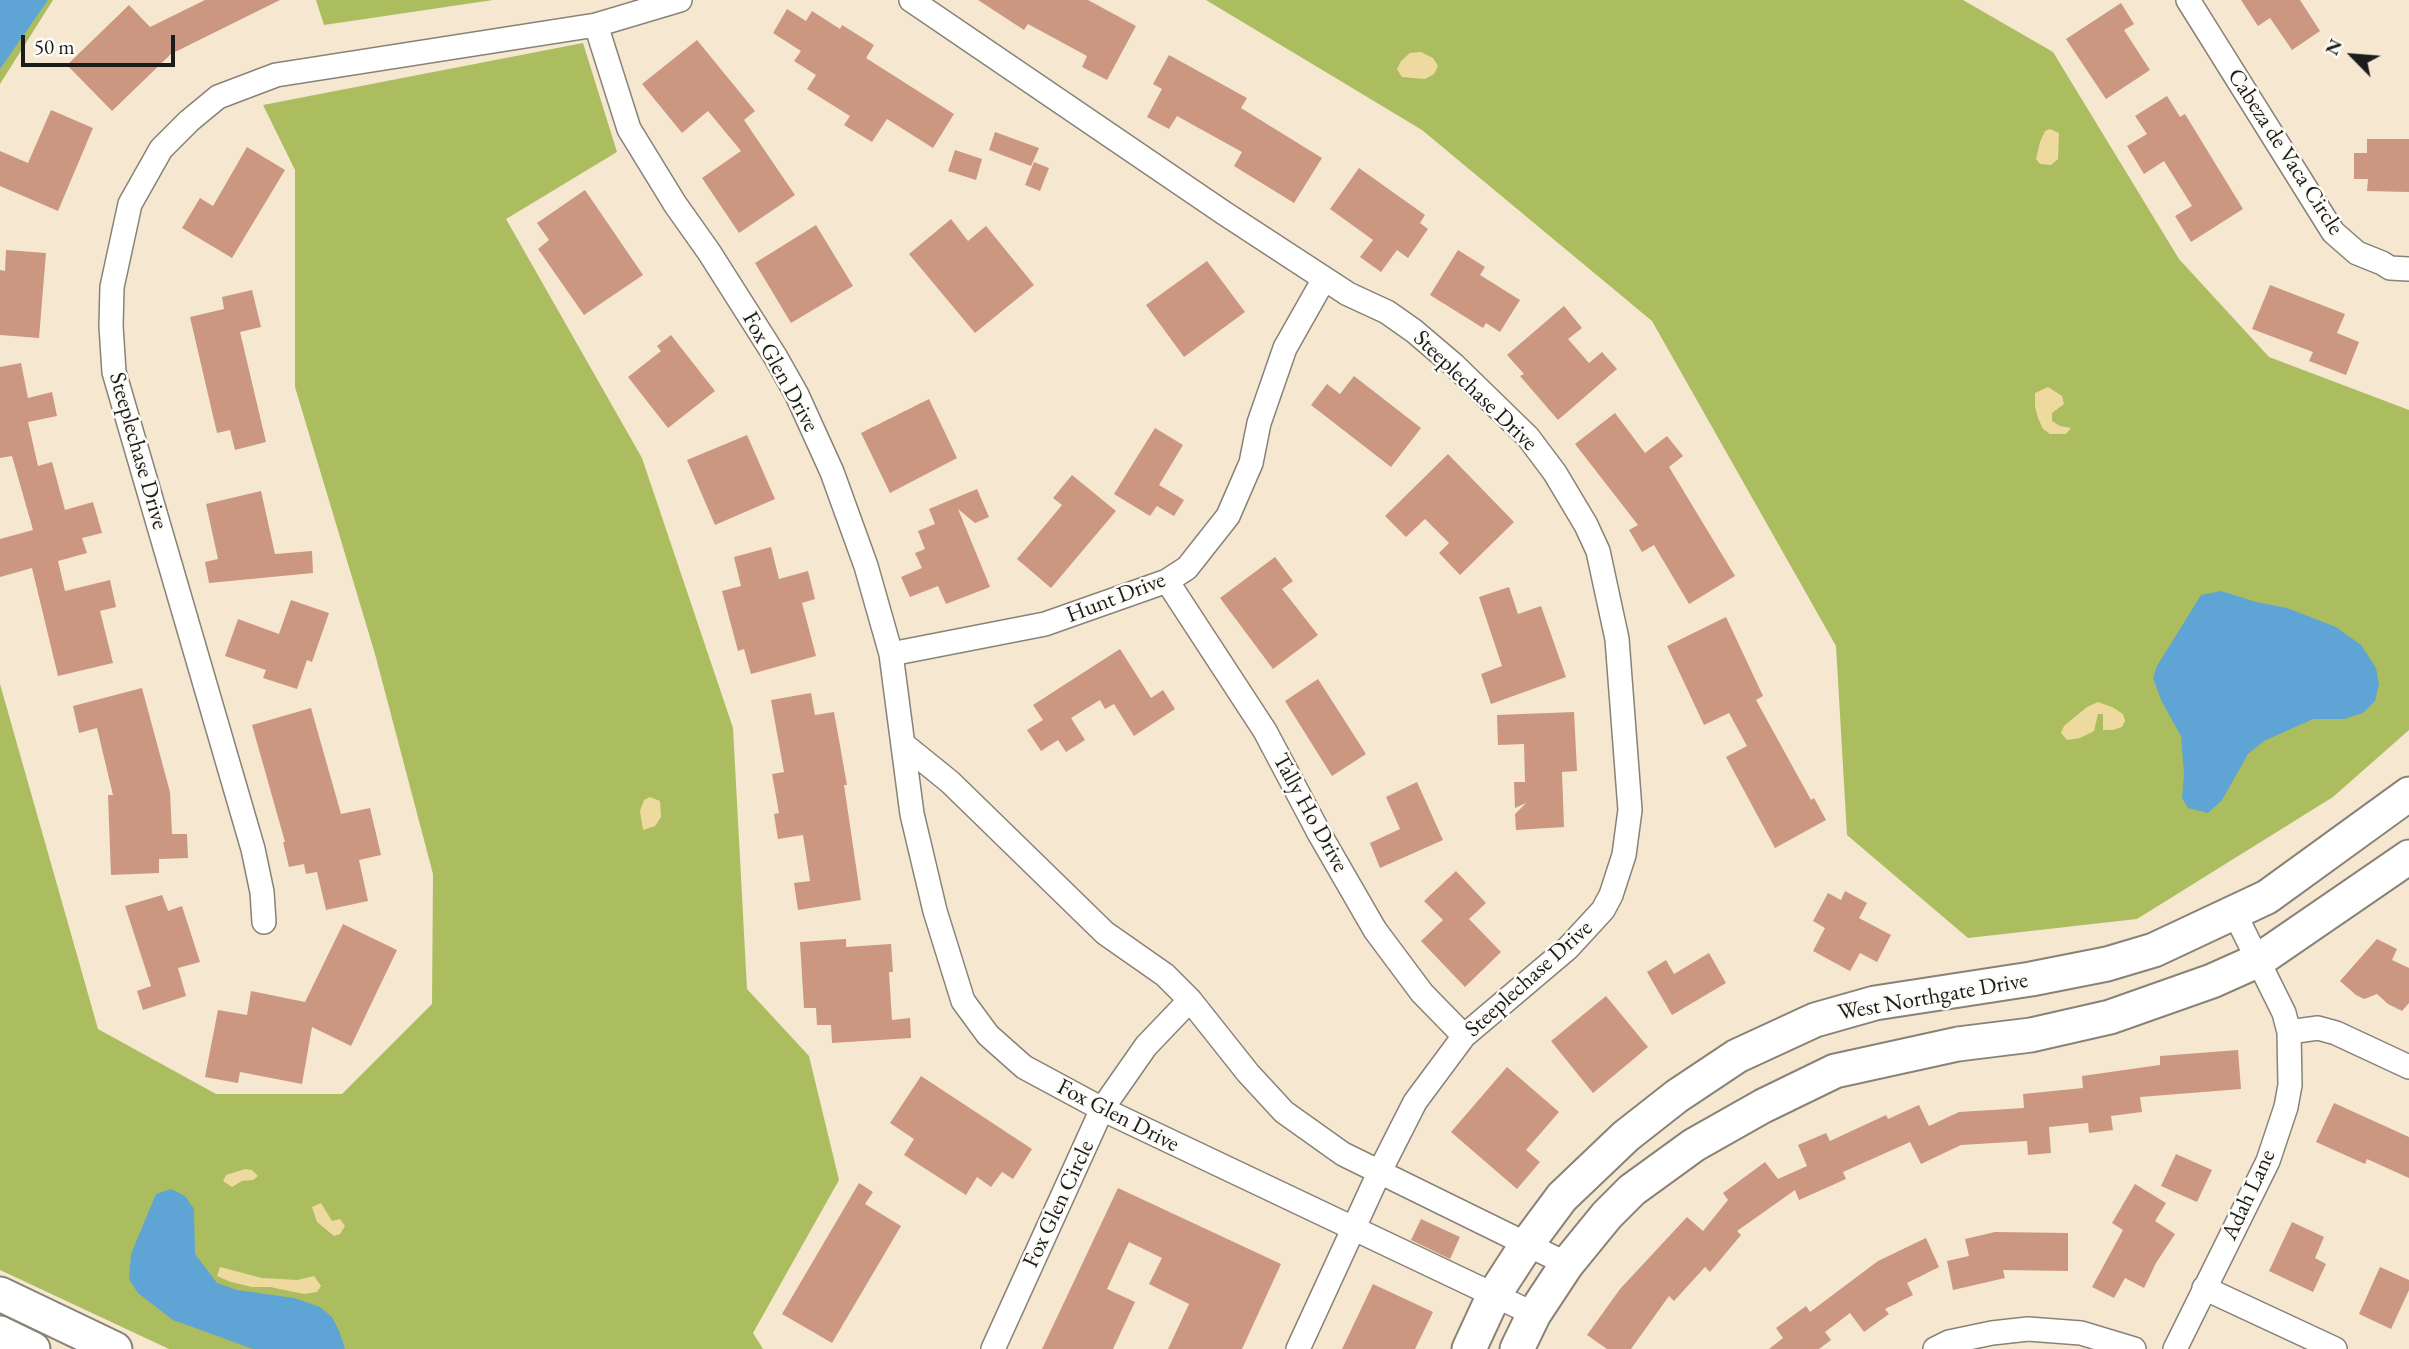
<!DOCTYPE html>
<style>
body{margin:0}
#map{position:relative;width:2409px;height:1349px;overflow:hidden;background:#f6e7d1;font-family:"EB Garamond",serif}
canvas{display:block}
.north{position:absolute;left:2318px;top:21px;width:70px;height:70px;-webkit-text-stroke:5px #fdfcf7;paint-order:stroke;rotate:295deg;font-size:19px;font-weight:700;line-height:28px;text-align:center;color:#1c1c1c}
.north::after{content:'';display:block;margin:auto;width:24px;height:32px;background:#1c1c1c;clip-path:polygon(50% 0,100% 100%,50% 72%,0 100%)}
.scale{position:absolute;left:21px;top:35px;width:154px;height:32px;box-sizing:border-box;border:4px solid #1c1c1c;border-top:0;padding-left:9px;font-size:21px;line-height:24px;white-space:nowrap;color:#1c1c1c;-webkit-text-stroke:5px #fdfcf7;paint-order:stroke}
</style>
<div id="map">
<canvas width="2409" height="1349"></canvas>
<div class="north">N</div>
<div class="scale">50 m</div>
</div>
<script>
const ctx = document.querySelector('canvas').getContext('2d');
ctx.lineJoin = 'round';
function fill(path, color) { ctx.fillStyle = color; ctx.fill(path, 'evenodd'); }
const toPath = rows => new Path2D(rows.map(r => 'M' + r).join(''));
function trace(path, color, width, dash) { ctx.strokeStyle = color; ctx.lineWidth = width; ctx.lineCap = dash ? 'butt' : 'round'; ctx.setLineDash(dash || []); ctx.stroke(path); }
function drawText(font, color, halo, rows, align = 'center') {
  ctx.font = font + ' "EB Garamond",serif'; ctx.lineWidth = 5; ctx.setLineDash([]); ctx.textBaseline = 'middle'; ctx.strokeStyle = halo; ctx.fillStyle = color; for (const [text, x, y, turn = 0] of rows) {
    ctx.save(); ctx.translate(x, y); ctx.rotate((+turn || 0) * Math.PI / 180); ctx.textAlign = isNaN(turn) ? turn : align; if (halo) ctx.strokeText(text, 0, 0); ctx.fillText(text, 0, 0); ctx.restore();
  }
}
const green = toPath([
 [0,0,53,0,0,84],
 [316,0,493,0,324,25],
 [1206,0,1963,0,2053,52,2179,259,2269,357,2409,410,2409,730,2333,797,2137,919,1968,938,1847,835,1836,646,1652,321,1422,130],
 [583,43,617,152,506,219,642,458,733,728,747,989,809,1056,839,1180,753,1333,763,1349,169,1349,0,1270,0,684,98,1029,216,1094,342,1094,432,1004,433,874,375,654,295,387,295,170,263,105]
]);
const sand = toPath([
 [1421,52,1433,58,1438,66,1434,74,1425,79,1402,77,1397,69,1401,61,1410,53],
 [2050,129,2059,133,2058,159,2051,165,2040,164,2036,159,2040,142,2045,131],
 [2048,387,2062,396,2064,404,2052,413,2052,421,2060,426,2071,428,2066,434,2050,434,2043,429,2038,418,2035,406,2035,393],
 [2098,702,2112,707,2123,714,2125,721,2122,727,2113,730,2103,730,2103,714,2098,714,2094,731,2080,738,2067,740,2061,733,2064,726,2087,707],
 [650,797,660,801,661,817,655,826,643,830,640,811,644,800],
 [245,1169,252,1170,258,1176,253,1180,242,1181,232,1187,223,1181,226,1175],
 [321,1203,332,1221,340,1219,345,1226,340,1234,334,1236,317,1222,312,1207],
 [220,1267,262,1278,297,1280,314,1276,321,1286,317,1292,304,1294,270,1287,252,1287,231,1282,217,1276]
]);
const water = toPath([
 [0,0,48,0,0,69],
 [2221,591,2256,602,2287,608,2336,627,2361,645,2376,668,2379,684,2375,701,2363,713,2344,719,2313,719,2264,741,2248,754,2222,800,2208,813,2188,808,2182,798,2184,773,2181,736,2162,702,2153,678,2157,666,2201,595],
 [171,1189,185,1196,194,1209,195,1254,217,1283,237,1290,294,1298,320,1307,332,1317,340,1333,345,1349,253,1349,173,1320,138,1293,129,1279,131,1254,156,1194]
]);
const building = toPath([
 [205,0,280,0,171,54,112,111,67,65,129,5,150,27],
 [978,0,1088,0,1136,26,1107,80,1082,67,1087,56,1028,24,1024,30],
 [2241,0,2300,0,2320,31,2292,50,2270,18,2258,26],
 [2121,3,2134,24,2124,30,2150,70,2106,99,2066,39],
 [787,9,806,21,812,11,840,29,842,25,874,45,866,58,954,114,933,148,887,119,872,142,844,125,850,116,807,89,816,75,794,61,801,51,773,33],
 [697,40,755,111,744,120,795,195,739,233,702,178,741,151,708,111,682,133,642,84],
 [1169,55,1247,98,1241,108,1322,158,1294,203,1234,166,1242,152,1177,116,1169,129,1147,117,1162,89,1153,84],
 [2167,96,2180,117,2185,114,2243,209,2191,242,2175,216,2192,206,2164,161,2144,174,2127,146,2147,134,2135,116],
 [51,110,93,128,58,211,0,186,0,151,28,163],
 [995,132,1039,148,1031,166,989,150],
 [2367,139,2409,139,2409,192,2367,191,2368,179,2354,179,2354,153,2367,153],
 [247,147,285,170,232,258,182,228,200,198,213,206],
 [955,150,982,159,976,180,948,171],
 [1034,162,1049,168,1040,191,1025,185],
 [1359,168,1425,215,1420,223,1428,229,1408,258,1397,250,1381,272,1360,257,1373,240,1330,209],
 [585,190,643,275,584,315,538,249,549,240,537,223],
 [951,219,968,241,986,226,1034,285,975,333,909,254],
 [816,225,853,286,791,323,755,263],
 [6,250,46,253,39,338,0,335,0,270,5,271],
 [1458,250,1485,267,1480,275,1520,300,1500,332,1486,323,1483,328,1430,295],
 [1207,261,1245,312,1184,357,1146,305],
 [2270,285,2345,314,2337,333,2359,342,2346,375,2309,361,2313,352,2252,329],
 [252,290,261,327,240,332,266,442,235,450,230,430,217,433,190,317,224,309,222,297],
 [1564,306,1582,328,1568,339,1589,363,1602,352,1617,369,1558,420,1520,376,1524,374,1507,355],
 [671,335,715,391,668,428,628,377,661,351,657,346],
 [21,363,28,398,52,392,57,416,28,422,38,466,52,462,65,510,93,502,102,533,82,538,87,553,58,561,65,591,110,580,116,607,100,611,113,663,58,676,32,568,0,577,0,539,33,530,12,456,0,458,0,367],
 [1354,376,1421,428,1391,467,1311,405,1327,384,1340,394],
 [929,399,957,458,890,493,861,433],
 [1615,413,1645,453,1667,436,1683,456,1669,467,1735,576,1689,604,1654,545,1642,552,1629,530,1638,525,1575,444],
 [1155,428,1183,445,1159,485,1184,500,1174,516,1157,506,1150,516,1114,494],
 [747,435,775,499,715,525,687,460],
 [1448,454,1514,522,1460,575,1439,553,1449,543,1425,519,1406,537,1385,516],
 [1072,475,1116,511,1051,588,1017,559,1062,505,1053,498],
 [977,489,989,517,975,523,958,509,990,587,946,604,938,586,910,597,901,577,922,568,915,553,925,549,918,531,935,524,929,509],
 [261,491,275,554,312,551,313,573,209,583,205,562,218,559,206,504],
 [771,547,779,579,808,571,815,599,802,603,816,656,751,674,744,649,738,651,722,591,741,586,734,557],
 [1275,557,1293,581,1282,589,1318,635,1273,669,1220,598],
 [1509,587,1518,614,1541,606,1566,677,1491,704,1481,674,1502,666,1479,597],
 [291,600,329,613,312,662,307,660,297,689,263,678,266,670,225,656,238,619,279,634],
 [1726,617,1763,696,1756,700,1811,800,1814,798,1826,820,1775,848,1726,757,1747,746,1729,713,1704,725,1667,646],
 [1120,649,1151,698,1163,690,1175,709,1134,736,1114,704,1105,709,1100,700,1071,718,1085,740,1066,752,1058,740,1041,751,1027,730,1043,720,1033,705],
 [1318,679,1366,754,1332,776,1285,701],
 [142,688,170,792,172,834,187,834,188,858,159,859,159,873,111,875,108,795,113,795,97,728,79,733,73,706],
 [811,693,815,715,834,712,847,785,844,785,861,900,798,910,794,883,810,881,803,835,778,839,774,814,779,813,772,774,784,772,771,700],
 [311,708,341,814,370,808,381,855,359,860,368,901,326,910,317,872,306,874,304,864,289,867,283,842,285,842,252,725],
 [1574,712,1577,771,1562,772,1564,827,1516,830,1515,814,1526,803,1515,808,1514,782,1525,782,1524,744,1498,745,1497,715],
 [1417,782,1443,840,1380,868,1370,843,1400,829,1386,797],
 [1456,871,1486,903,1469,919,1501,952,1465,987,1421,941,1443,920,1424,901],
 [1845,891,1867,903,1859,918,1891,935,1877,962,1860,953,1850,971,1813,951,1825,928,1813,921,1828,893,1841,900],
 [162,895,168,911,182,906,200,962,178,968,186,996,143,1010,137,991,151,986,125,906],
 [343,924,397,950,351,1046,312,1027,302,1084,240,1072,238,1083,205,1077,218,1010,247,1015,251,991,305,1002],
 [846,939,846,947,891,944,893,972,889,972,892,1020,910,1018,911,1038,832,1043,831,1025,817,1025,816,1008,804,1008,800,942],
 [2377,939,2397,949,2392,960,2409,968,2409,1003,2402,1011,2388,1004,2377,994,2364,999,2356,995,2340,981],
 [1709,953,1726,983,1672,1015,1647,972,1666,960,1674,974],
 [1606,996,1648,1047,1593,1093,1551,1041],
 [2238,1050,2241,1089,2140,1097,2142,1112,2111,1116,2113,1130,2089,1133,2088,1123,2049,1127,2051,1153,2028,1155,2027,1141,1961,1145,1921,1164,1910,1142,1843,1172,1846,1179,1799,1200,1795,1190,1737,1231,1741,1235,1710,1272,1705,1267,1674,1301,1669,1296,1631,1349,1607,1349,1587,1335,1620,1289,1687,1217,1703,1231,1728,1200,1723,1193,1765,1162,1778,1179,1807,1166,1798,1145,1826,1133,1830,1141,1886,1115,1888,1119,1919,1105,1929,1126,1959,1112,2024,1108,2023,1094,2083,1088,2082,1076,2160,1065,2160,1056],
 [1507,1067,1559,1112,1526,1150,1540,1162,1517,1189,1451,1132],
 [921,1076,1032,1149,1013,1179,1002,1172,991,1187,977,1177,966,1195,904,1155,914,1139,890,1123],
 [2334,1103,2409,1137,2409,1178,2367,1159,2365,1164,2316,1142],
 [2176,1154,2212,1170,2197,1202,2161,1186],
 [859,1183,873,1192,865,1204,901,1226,832,1343,782,1314],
 [2135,1184,2166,1203,2155,1221,2175,1234,2156,1263,2144,1288,2125,1278,2114,1298,2092,1287,2123,1230,2112,1223],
 [1118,1188,1281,1264,1242,1349,1168,1349,1189,1304,1149,1284,1162,1258,1129,1242,1107,1289,1135,1302,1113,1349,1042,1349],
 [1421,1219,1460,1237,1450,1259,1411,1240],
 [2292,1222,2324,1237,2315,1258,2326,1264,2313,1292,2269,1271],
 [1995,1232,2068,1233,2068,1271,2003,1270,2005,1278,1953,1290,1947,1261,1969,1256,1965,1239],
 [1926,1238,1939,1267,1907,1283,1913,1295,1885,1309,1889,1314,1864,1332,1850,1313,1825,1332,1831,1340,1819,1349,1769,1349,1783,1338,1776,1328,1806,1306,1810,1312,1878,1261],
 [2380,1267,2409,1280,2409,1290,2391,1329,2359,1314],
 [1373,1284,1433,1312,1415,1349,1342,1349]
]);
const minor = toPath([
 [911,0,1224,213,1348,294,1387,312,1414,331,1454,365,1528,437,1555,473,1586,525,1598,551,1617,639,1630,810,1624,855,1611,895,1603,910,1568,948,1464,1036,1415,1102,1379,1173,1298,1349],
 [2188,0,2333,232,2357,253,2382,263,2390,268,2409,269],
 [596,25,629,129,675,204,709,252,775,356,797,395,832,472,866,566,891,654,912,814,935,911,963,1001,988,1035,1024,1067,1102,1109,1534,1314],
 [1167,581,1265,731,1319,833,1375,930,1422,993,1464,1036],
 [891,654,1045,624,1167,581,1187,568,1228,516,1251,463,1259,423,1285,348,1324,279],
 [903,744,950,782,1105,933,1165,975,1190,1000,1248,1073,1284,1112,1343,1154,1567,1264],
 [264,922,262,892,253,849,114,372,111,326,112,287,130,204,161,149,189,121,218,97,276,75,596,25,680,0],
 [2289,1032,2318,1028,2336,1033,2409,1067],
 [2204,1288,2335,1349],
 [993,1349,1102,1109,1146,1046,1190,1000],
 [1935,1349,1949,1342,1992,1333,2028,1329,2081,1333,2134,1349],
 [2175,1349,2268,1161,2286,1107,2290,1085,2289,1032,2284,1013,2235,914]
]);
const secondary = toPath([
 [0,1294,115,1349],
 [0,1333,33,1349],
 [1469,1349,1494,1295,1527,1244,1562,1197,1626,1136,1677,1096,1737,1056,1815,1020,1875,1003,2031,979,2107,964,2154,950,2267,897,2409,794],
 [1517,1349,1534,1314,1567,1264,1607,1215,1632,1190,1694,1145,1763,1106,1835,1071,1958,1044,2031,1035,2110,1017,2212,981,2259,960,2409,857]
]);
const streetNames = [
 ["Cabeza de Vaca Circle",2285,152,57],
 ["Fox Glen Drive",780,372,61],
 ["Steeplechase Drive",1475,391,44],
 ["Steeplechase Drive",138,451,74],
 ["Hunt Drive",1116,598,-21],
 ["Tally Ho Drive",1310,813,61],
 ["Steeplechase Drive",1529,979,-42],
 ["West Northgate Drive",1933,997,-10],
 ["Fox Glen Drive",1118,1116,27],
 ["Adah Lane",2249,1195,-65],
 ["Fox Glen Circle",1059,1204,-65]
];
fill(green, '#acbd60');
fill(sand, '#eeda9e');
fill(water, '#5ea4d4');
fill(building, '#cb9781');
trace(minor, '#898276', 26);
trace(secondary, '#898276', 37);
trace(minor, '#fff', 23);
trace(secondary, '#fff', 33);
drawText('23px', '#1c1c1c', '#fdfcf7', streetNames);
</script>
